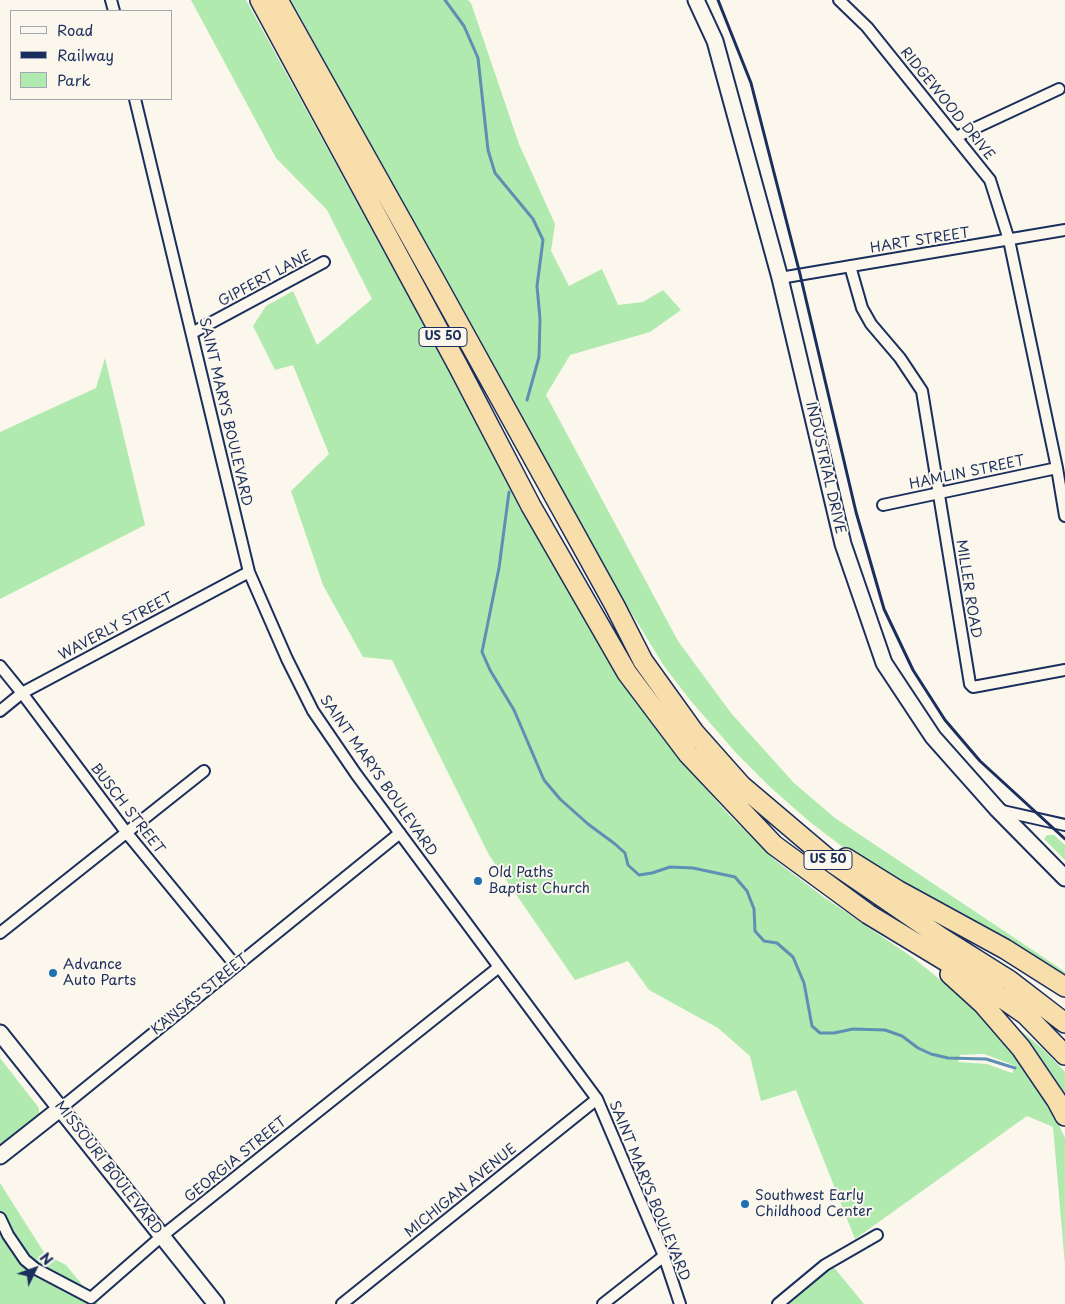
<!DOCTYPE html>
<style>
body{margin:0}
#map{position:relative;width:1065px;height:1304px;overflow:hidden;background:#fbf7ec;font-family:"Playpen Sans",sans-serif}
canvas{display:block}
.legend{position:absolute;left:10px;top:10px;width:162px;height:90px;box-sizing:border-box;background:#fbf7ec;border:1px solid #a1a7b3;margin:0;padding:6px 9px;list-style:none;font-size:15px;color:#1b2f5e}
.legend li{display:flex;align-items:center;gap:10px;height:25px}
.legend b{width:25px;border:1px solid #a1a7b3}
.north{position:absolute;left:10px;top:1244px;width:50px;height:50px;-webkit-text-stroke:4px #fbf7ec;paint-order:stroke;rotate:48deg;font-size:14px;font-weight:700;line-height:20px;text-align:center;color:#1b2f5e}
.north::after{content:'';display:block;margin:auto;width:18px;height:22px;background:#1b2f5e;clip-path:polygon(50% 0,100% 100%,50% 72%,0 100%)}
</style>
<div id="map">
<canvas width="1065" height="1304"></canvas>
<ul class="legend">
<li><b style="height:6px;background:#fbf7ec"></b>Road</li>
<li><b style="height:6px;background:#1b2f5e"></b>Railway</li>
<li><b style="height:14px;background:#b1eaae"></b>Park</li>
</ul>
<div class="north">N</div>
</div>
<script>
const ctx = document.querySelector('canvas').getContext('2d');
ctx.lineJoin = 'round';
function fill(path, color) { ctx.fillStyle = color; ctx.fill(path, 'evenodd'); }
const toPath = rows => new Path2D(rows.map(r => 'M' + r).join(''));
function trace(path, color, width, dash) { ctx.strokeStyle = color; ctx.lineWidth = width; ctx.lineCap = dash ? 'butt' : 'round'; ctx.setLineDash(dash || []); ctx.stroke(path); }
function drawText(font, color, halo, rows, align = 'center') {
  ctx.font = font + ' "Playpen Sans",sans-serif'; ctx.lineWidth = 4; ctx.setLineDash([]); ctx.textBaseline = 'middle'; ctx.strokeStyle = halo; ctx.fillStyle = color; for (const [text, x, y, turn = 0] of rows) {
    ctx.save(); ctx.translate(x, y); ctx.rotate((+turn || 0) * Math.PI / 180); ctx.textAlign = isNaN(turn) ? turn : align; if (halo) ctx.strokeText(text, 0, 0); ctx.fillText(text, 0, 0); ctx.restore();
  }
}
const green = toPath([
 [191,0,246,0,465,400,519,496,647,713,691,772,729,815,776,861,825,898,912,957,958,994,993,1028,1026,1072,1053,1112,1065,1138,1065,1265,1053,1127,1027,1116,855,1239,796,1090,761,1101,750,1056,718,1028,649,990,628,961,575,980,489,855,392,660,363,657,323,585,291,491,329,454,293,365,275,370,253,326,266,306,293,291,317,345,372,299,327,210,276,158],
 [984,1054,1016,1066,1012,1073,987,1064,958,1062,960,1055],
 [291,0,468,0,471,3,519,144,555,224,551,251,569,286,602,269,618,305,643,302,663,290,681,310,650,332,570,355,546,395,678,641,731,713,794,783,835,818,1046,959,1065,972,1065,977,890,877,844,848,810,822,770,787,737,754,690,700,664,666,610,578],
 [105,358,145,525,0,599,0,432,96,388],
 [1047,835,1054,835,1065,845,1065,860,1044,839],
 [1006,1018,1044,1050,1065,1072,1065,1105],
 [0,1058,39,1108,39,1114,37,1118,0,1145],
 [0,1183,45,1254,66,1265,98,1304,0,1304],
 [832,1265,864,1304,786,1304]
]);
const stream = toPath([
 [445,0,464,26,478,58,488,150,495,173,533,219,543,240,537,286,540,319,539,357,527,400],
 [509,492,499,568,482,652,490,670,514,710,544,780,560,799,588,824,615,844,625,853,628,865,639,875,652,873,670,867,693,868,735,877,747,891,754,909,755,931,764,941,777,943,793,957,804,983,812,1026,820,1033,834,1033,853,1029,885,1030,902,1036,918,1048,931,1054,948,1058,986,1059,1015,1068]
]);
const street = toPath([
 [111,0,114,11],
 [839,0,867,27,990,180,1009,240,1057,468,1065,516],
 [135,99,249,572,287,659,313,711,356,774,597,1099,664,1256,680,1304],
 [956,137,1059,89],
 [850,266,862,308,871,324,900,358,922,391,970,684,973,687,1065,670],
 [780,278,1065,230],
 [192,333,324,262],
 [883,505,1057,468],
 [0,666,22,693,126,832,236,966],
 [0,711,22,693,249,572],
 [998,810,1065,825],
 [0,933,204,771],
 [61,1108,400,833],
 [0,1218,8,1235,25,1260,36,1269,91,1298,162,1236,499,967],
 [342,1304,597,1099],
 [603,1304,664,1256],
 [778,1304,825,1265,877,1235]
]);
const secondary = toPath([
 [696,0,715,41,780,278,843,544,884,663,933,737,997,809,1065,878],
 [0,1033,216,1304],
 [0,1156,61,1108]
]);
const highway = toPath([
 [260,0,458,366,531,506,627,673,688,754,774,845,868,914,967,974,1026,1015,1065,1055],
 [278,0,432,275,615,606,643,661,694,732,742,786,834,864,942,938,1009,980,1065,1023],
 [846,858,899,891,1005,949,1065,987],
 [950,974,983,1004,1021,1048,1057,1101,1065,1116]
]);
const rail = toPath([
 [718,0,751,83,800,274,856,512,884,609,913,670,945,720,980,761,1065,839]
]);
const markers = [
 [478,881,5,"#1f6fb2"],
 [53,973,5,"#1f6fb2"],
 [745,1204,5,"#1f6fb2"]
];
const shields = [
 [443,337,48],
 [828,860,48]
];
const shieldNames = [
 ["US 50",443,337],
 ["US 50",828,860]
];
const streetNames = [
 ["RIDGEWOOD DRIVE",947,104,51],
 ["HART STREET",920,241,-9],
 ["GIPFERT LANE",265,279,-28],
 ["SAINT MARYS BOULEVARD",225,412,77],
 ["INDUSTRIAL DRIVE",825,468,77],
 ["HAMLIN STREET",967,473,-12],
 ["MILLER ROAD",968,589,81],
 ["WAVERLY STREET",116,627,-28],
 ["SAINT MARYS BOULEVARD",378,776,55],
 ["BUSCH STREET",127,809,52],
 ["KANSAS STREET",200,995,-39],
 ["GEORGIA STREET",236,1160,-39],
 ["MISSOURI BOULEVARD",108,1168,52],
 ["MICHIGAN AVENUE",461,1191,-39],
 ["SAINT MARYS BOULEVARD",649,1191,68]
];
const poiNames = [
 ["Old Paths",488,873],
 ["Baptist Church",488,889],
 ["Advance",63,965],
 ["Auto Parts",63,981],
 ["Southwest Early",755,1196],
 ["Childhood Center",755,1212]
];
fill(green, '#b1eaae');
trace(stream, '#5e90b4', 3);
trace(street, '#1b2f5e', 14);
trace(secondary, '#1b2f5e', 19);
trace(highway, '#1b2f5e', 22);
trace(street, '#fbf7ec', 10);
trace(secondary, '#fbf7ec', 15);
trace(highway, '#f8deab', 19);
trace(rail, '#1b2f5e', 3);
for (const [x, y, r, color] of markers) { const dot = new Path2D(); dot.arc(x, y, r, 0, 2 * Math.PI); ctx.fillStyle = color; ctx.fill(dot); trace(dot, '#fbf7ec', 2); }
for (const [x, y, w] of shields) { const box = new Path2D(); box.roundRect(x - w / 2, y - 9.5, w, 19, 4); ctx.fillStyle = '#fbf7ec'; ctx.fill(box); trace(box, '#1b2f5e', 1); }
drawText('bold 12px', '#1b2f5e', null, shieldNames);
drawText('14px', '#1b2f5e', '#fbf7ec', streetNames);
drawText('14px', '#1b2f5e', '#fbf7ec', poiNames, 'left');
</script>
